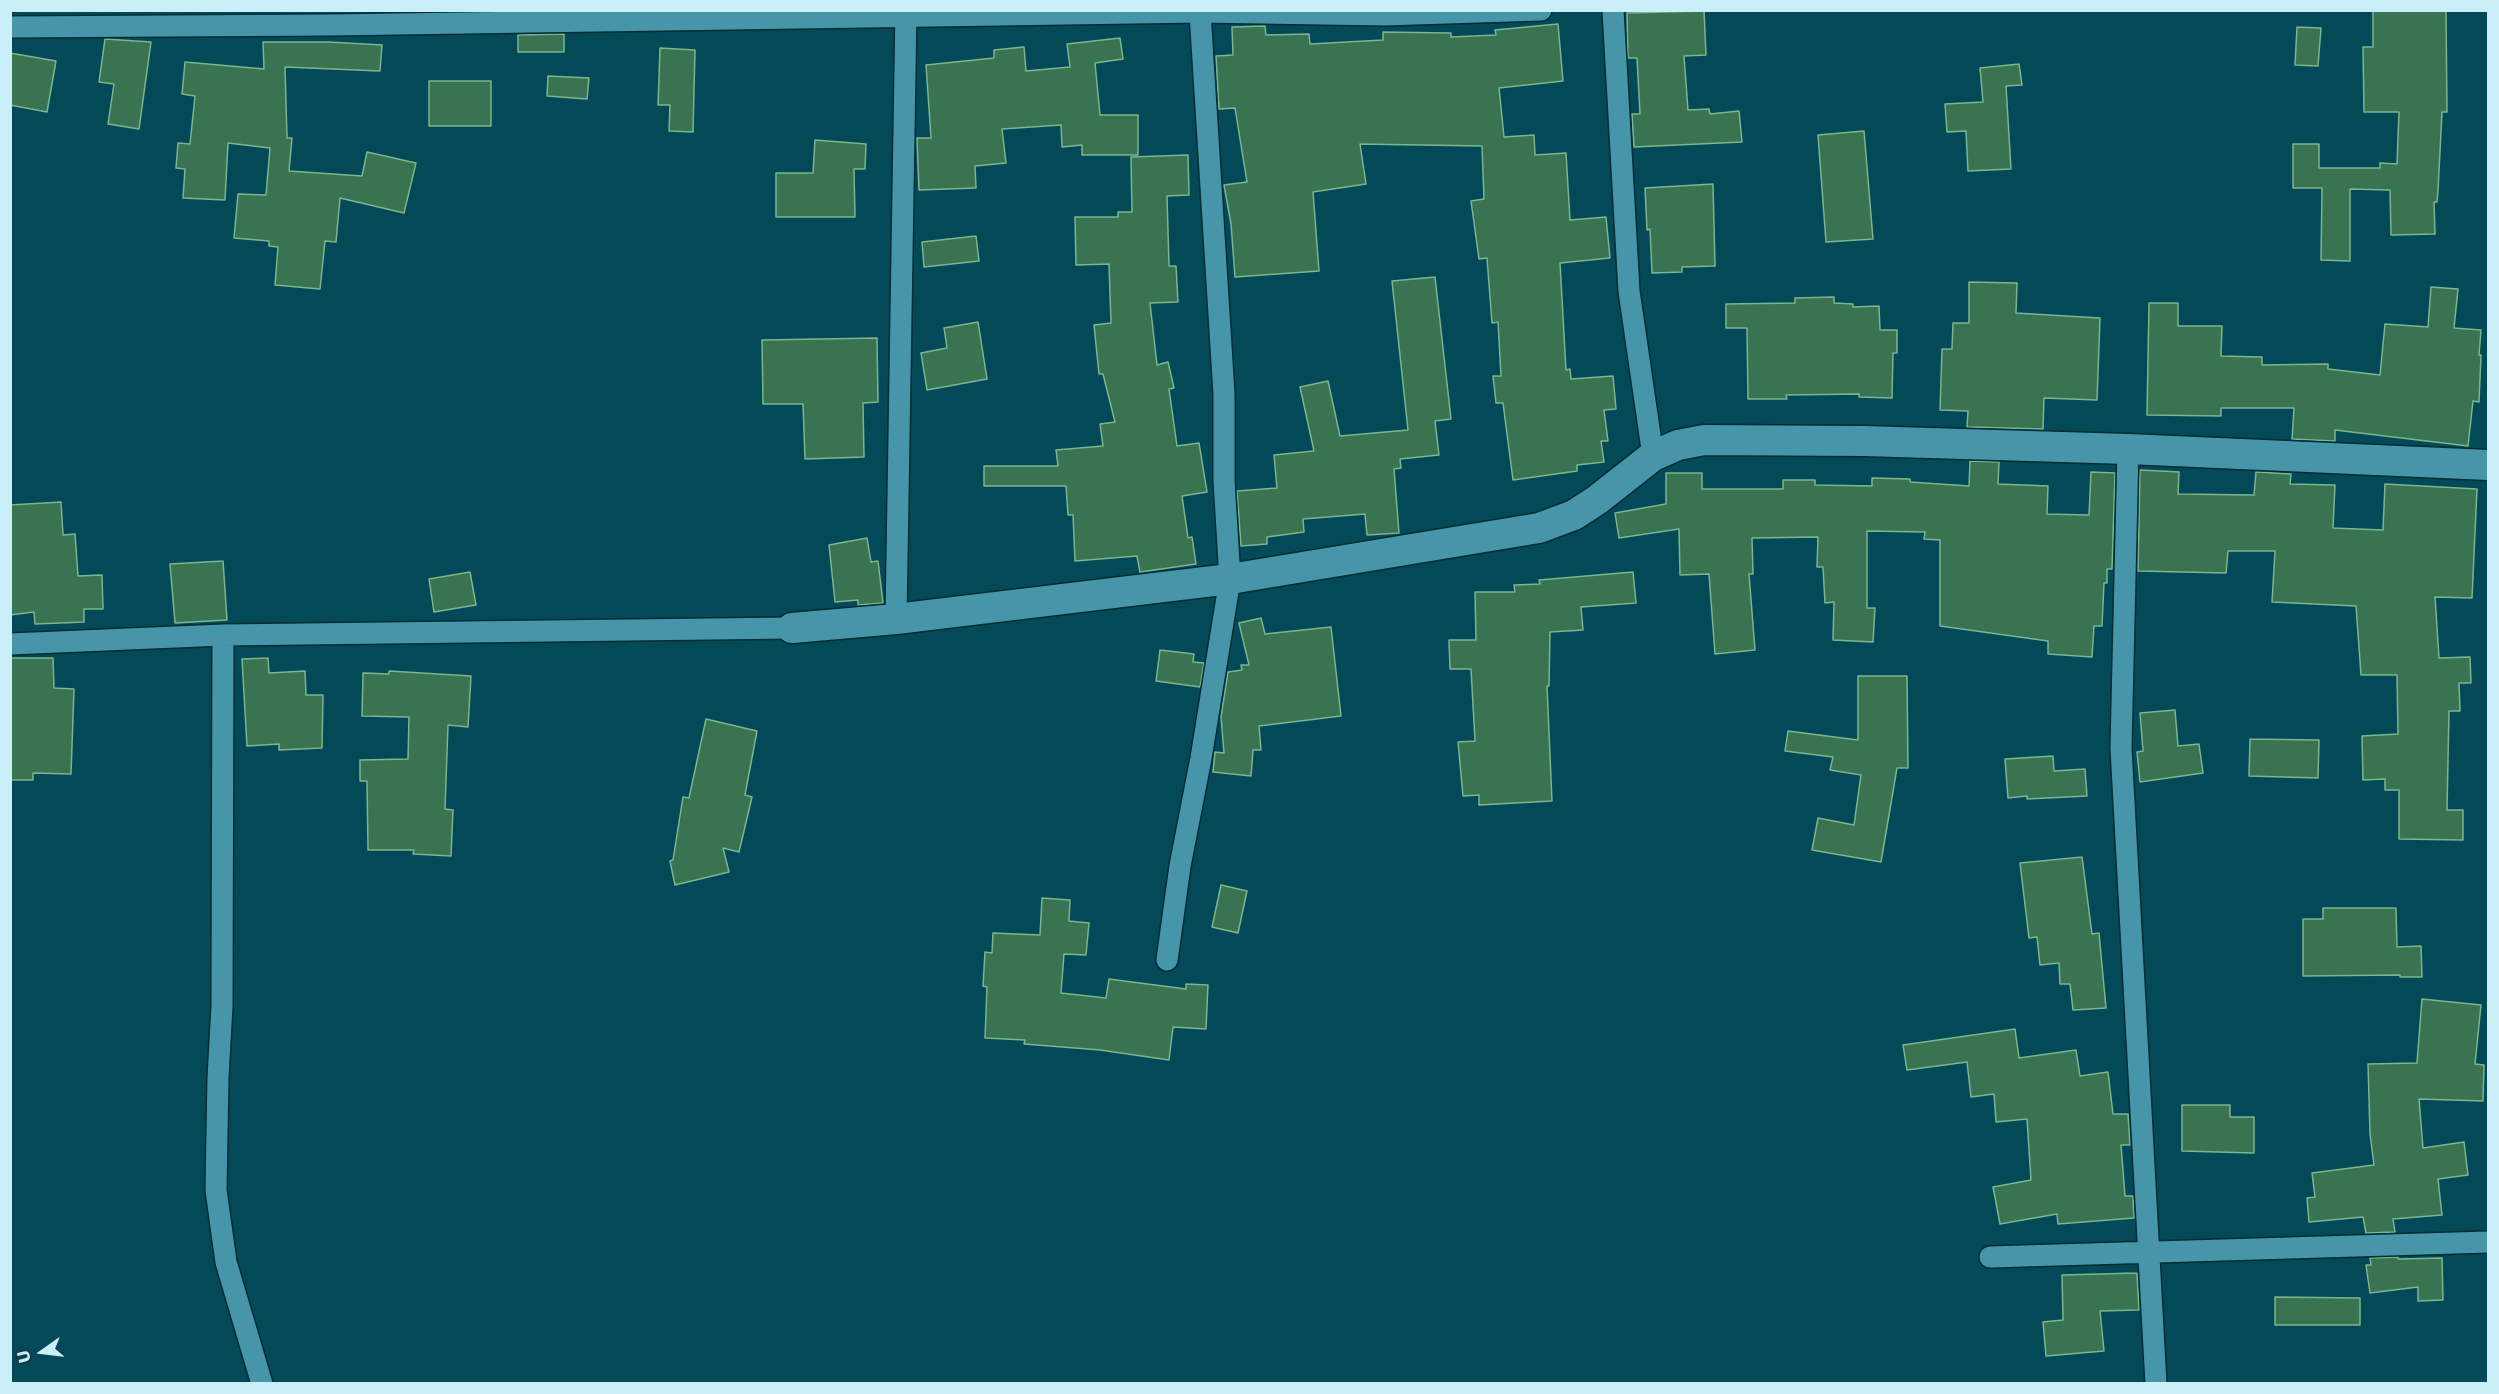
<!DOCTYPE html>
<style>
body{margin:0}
#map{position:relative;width:2499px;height:1394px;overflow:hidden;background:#034957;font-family:"DejaVu Sans",sans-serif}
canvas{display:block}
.frame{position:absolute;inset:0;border:12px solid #caeff9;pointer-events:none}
.north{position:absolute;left:12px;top:1322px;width:60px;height:60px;-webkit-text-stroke:4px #123c46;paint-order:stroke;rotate:256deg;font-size:16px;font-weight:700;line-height:24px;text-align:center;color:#caeff9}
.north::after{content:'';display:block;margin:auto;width:21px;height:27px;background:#caeff9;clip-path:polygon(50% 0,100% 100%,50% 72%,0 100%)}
</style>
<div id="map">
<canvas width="2499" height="1394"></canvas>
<div class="frame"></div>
<div class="north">U</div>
</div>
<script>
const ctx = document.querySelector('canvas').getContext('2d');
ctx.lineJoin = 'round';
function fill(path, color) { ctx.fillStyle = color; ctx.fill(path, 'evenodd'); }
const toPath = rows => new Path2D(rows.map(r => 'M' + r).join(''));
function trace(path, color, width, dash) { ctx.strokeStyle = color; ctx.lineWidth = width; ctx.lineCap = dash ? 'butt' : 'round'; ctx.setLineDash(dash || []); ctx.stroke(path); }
const building = toPath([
 [2373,10,2446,10,2447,112,2442,112,2438,191,2437,202,2434,202,2435,234,2391,235,2390,190,2350,189,2350,261,2321,260,2322,188,2293,188,2293,144,2319,144,2319,168,2380,168,2380,163,2397,164,2399,112,2364,112,2363,47,2373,47,2373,10],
 [1704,11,1706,55,1684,56,1688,110,1709,109,1710,114,1739,111,1742,142,1634,147,1632,114,1640,114,1637,58,1628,58,1627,13,1704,11],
 [1558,24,1563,81,1499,88,1504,137,1534,135,1535,155,1566,153,1570,220,1606,217,1610,258,1560,263,1566,370,1570,369,1571,379,1613,376,1616,409,1604,410,1608,441,1601,441,1604,462,1577,465,1577,471,1513,480,1503,403,1496,403,1493,376,1501,376,1498,322,1492,323,1487,258,1479,259,1471,201,1484,199,1482,146,1360,144,1366,184,1313,192,1319,271,1235,277,1231,224,1224,185,1247,182,1235,108,1219,109,1216,56,1233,55,1232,27,1265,26,1266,35,1309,34,1310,44,1383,40,1383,32,1451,33,1451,37,1496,35,1495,30,1558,24],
 [2297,27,2321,28,2318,66,2295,65,2297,27],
 [564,34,564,52,518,52,518,35,564,34],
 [1120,38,1123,59,1095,63,1100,115,1138,115,1138,155,1082,155,1082,145,1062,147,1061,125,1002,129,1006,163,975,166,976,188,919,190,917,138,931,138,926,65,994,58,994,50,1024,47,1026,71,1070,67,1067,44,1120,38],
 [105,39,151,42,139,129,108,124,114,84,99,82,105,39],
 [263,42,329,42,382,45,380,71,285,67,287,138,292,138,289,171,362,176,367,152,416,163,404,213,340,198,336,242,325,241,320,289,275,285,278,247,269,246,269,241,234,238,238,194,266,195,270,148,228,143,225,200,183,198,185,169,176,168,178,143,190,144,195,96,182,94,185,62,264,69,263,42],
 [660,48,695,50,693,132,669,131,670,105,658,105,660,48],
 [10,53,56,61,47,112,10,105,10,53],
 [2019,64,2022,85,2006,86,2011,169,1968,171,1966,131,1947,132,1945,104,1983,102,1980,68,2019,64],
 [548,76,589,78,587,99,547,96,548,76],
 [429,81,491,81,491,126,429,126,429,81],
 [1864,131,1873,239,1826,242,1818,135,1864,131],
 [815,140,866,144,865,169,854,169,855,217,776,217,776,173,813,173,815,140],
 [1188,155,1189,195,1167,196,1169,266,1176,266,1178,302,1150,303,1157,365,1168,362,1174,388,1169,389,1177,446,1199,443,1207,492,1182,496,1188,538,1192,537,1196,564,1140,572,1137,556,1075,561,1073,515,1068,515,1066,486,984,486,984,466,1058,466,1056,450,1103,446,1100,424,1115,422,1103,374,1099,374,1094,325,1111,323,1109,264,1076,265,1075,217,1118,217,1118,212,1132,212,1131,157,1188,155],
 [1713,184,1715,266,1682,267,1682,272,1652,273,1650,229,1647,230,1645,188,1713,184],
 [976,236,979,261,924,267,922,242,976,236],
 [1435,277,1451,419,1435,421,1439,455,1400,459,1401,468,1394,469,1399,533,1367,535,1365,514,1303,519,1304,532,1267,537,1267,544,1241,546,1237,491,1277,488,1274,455,1314,451,1300,387,1328,381,1340,436,1408,430,1392,281,1435,277],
 [1969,282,2017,283,2016,313,2100,318,2097,400,2044,398,2043,429,1967,427,1968,411,1940,410,1942,349,1952,349,1953,323,1969,323,1969,282],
 [2431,287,2458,289,2454,328,2481,330,2479,355,2481,355,2479,402,2473,401,2468,446,2335,430,2335,441,2292,439,2294,408,2221,408,2221,416,2147,415,2149,303,2178,303,2178,326,2222,326,2221,356,2262,357,2262,365,2328,364,2328,369,2380,375,2385,324,2428,327,2431,287],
 [1834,297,1834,303,1853,304,1853,307,1879,306,1880,330,1897,330,1897,353,1893,353,1892,398,1859,397,1859,394,1786,395,1787,399,1748,399,1747,328,1726,328,1726,304,1795,303,1795,298,1834,297],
 [978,322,987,379,927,390,921,353,947,348,944,328,978,322],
 [877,338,878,402,863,403,864,457,805,459,803,404,763,404,762,340,877,338],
 [1970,461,1999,462,1998,484,2048,486,2047,514,2089,515,2091,472,2115,473,2112,569,2107,569,2107,583,2104,583,2102,626,2094,626,2092,657,2048,654,2048,641,1940,626,1940,540,1924,539,1925,532,1867,531,1867,608,1875,608,1873,642,1833,640,1834,602,1825,603,1823,567,1817,567,1818,537,1752,538,1753,574,1749,574,1755,650,1715,654,1709,574,1680,575,1679,529,1619,538,1615,513,1666,504,1666,473,1702,473,1702,489,1783,489,1783,480,1815,480,1815,485,1872,486,1872,478,1910,479,1910,482,1969,486,1970,461],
 [2140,470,2179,472,2178,494,2254,495,2256,472,2291,474,2290,484,2335,485,2333,528,2383,530,2385,484,2477,489,2472,598,2435,597,2439,658,2470,657,2471,683,2459,683,2460,711,2449,711,2447,810,2463,810,2463,840,2399,839,2399,790,2385,790,2385,779,2363,780,2362,736,2398,734,2397,675,2361,675,2356,606,2272,602,2275,551,2228,551,2226,573,2138,571,2140,470],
 [61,502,63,535,75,534,78,576,102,575,103,609,84,609,84,622,35,624,34,612,10,615,10,505,61,502],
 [867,538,871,562,878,561,883,603,858,605,858,600,835,602,829,545,867,538],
 [223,561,227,620,175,623,170,564,223,561],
 [470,572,476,605,434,612,429,579,470,572],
 [1633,572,1636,603,1581,607,1583,630,1550,632,1549,686,1547,686,1552,801,1479,805,1479,795,1463,796,1458,742,1475,741,1471,669,1450,669,1449,640,1476,640,1475,592,1515,592,1514,585,1540,584,1539,580,1633,572],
 [1261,618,1265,634,1331,627,1341,716,1259,726,1261,750,1253,750,1251,776,1213,772,1215,752,1224,753,1221,717,1228,672,1242,670,1241,665,1249,665,1239,623,1261,618],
 [1160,650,1194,654,1193,662,1204,663,1200,687,1156,681,1160,650],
 [10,658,53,658,54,688,74,689,71,774,33,773,33,780,10,780,10,658],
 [268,658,269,673,305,671,306,695,323,695,322,748,279,750,279,744,247,746,242,659,268,658],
 [389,671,471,676,468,727,448,725,445,809,453,810,451,856,413,854,414,850,368,850,367,781,360,781,360,760,408,759,409,717,362,716,363,673,389,674,389,671],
 [1858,676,1907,676,1908,768,1897,768,1881,862,1812,850,1818,818,1854,825,1861,775,1830,770,1833,757,1785,751,1788,731,1858,740,1858,676],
 [2175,710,2178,746,2199,744,2203,773,2140,782,2137,752,2143,751,2140,713,2175,710],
 [706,719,757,731,745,795,752,797,739,852,723,848,729,872,675,885,670,861,673,860,683,797,689,798,706,719],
 [2250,739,2319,740,2318,778,2249,776,2250,739],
 [2053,756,2054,771,2085,769,2087,796,2027,799,2027,796,2008,798,2005,759,2053,756],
 [2082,857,2092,934,2099,933,2106,1008,2073,1010,2070,984,2060,984,2059,963,2040,965,2037,937,2029,938,2020,863,2082,857],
 [1221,885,1247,891,1238,933,1212,927,1221,885],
 [1042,898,1070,900,1069,921,1089,923,1086,955,1064,954,1061,993,1106,998,1109,979,1186,989,1186,984,1208,985,1206,1029,1173,1027,1169,1060,1100,1050,1024,1044,1025,1040,985,1038,987,987,983,986,985,952,992,953,993,933,1040,935,1042,898],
 [2323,908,2396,908,2397,947,2421,946,2422,977,2400,977,2400,975,2303,976,2303,919,2323,919,2323,908],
 [2422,999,2481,1005,2475,1064,2484,1065,2483,1101,2419,1099,2423,1148,2464,1142,2468,1175,2438,1179,2442,1215,2393,1219,2395,1232,2366,1233,2363,1217,2309,1222,2307,1198,2315,1197,2312,1173,2374,1165,2370,1134,2368,1064,2417,1063,2422,999],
 [2015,1029,2019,1058,2076,1050,2080,1076,2108,1072,2113,1114,2128,1114,2130,1145,2121,1145,2125,1196,2133,1196,2134,1218,2058,1224,2057,1214,2000,1224,1993,1187,2031,1180,2027,1119,1996,1122,1994,1094,1971,1097,1967,1062,1907,1070,1903,1045,2015,1029],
 [2182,1105,2230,1105,2230,1117,2254,1117,2254,1153,2182,1151,2182,1105],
 [2398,1257,2398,1259,2442,1258,2443,1300,2418,1301,2418,1287,2370,1293,2366,1265,2371,1265,2370,1258,2398,1257],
 [2137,1273,2139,1310,2100,1311,2104,1351,2046,1356,2043,1322,2063,1320,2062,1275,2137,1273],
 [2275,1297,2360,1298,2360,1325,2275,1325,2275,1297]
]);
const street = toPath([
 [1613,10,1629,291,1653,456],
 [10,27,330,25,1200,12,1200,10],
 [2128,449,2121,748,2156,1384],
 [896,619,906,10],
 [223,635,222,1006,218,1077,216,1190,226,1262,262,1384],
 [10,644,223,635,792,628],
 [1167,960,1180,866,1201,758,1230,579,1224,481,1224,394,1200,12,1384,15,1541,10],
 [1990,1257,2488,1242]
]);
const secondary = toPath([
 [792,628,896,619,1230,579,1539,528,1574,515,1597,500,1653,456,1678,445,1704,440,1864,441,2128,449,2488,465]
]);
fill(building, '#397352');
trace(building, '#7bb691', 1.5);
trace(street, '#002d37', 24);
trace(secondary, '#002d37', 33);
trace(street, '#4695a8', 21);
trace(secondary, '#4695a8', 30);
</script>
